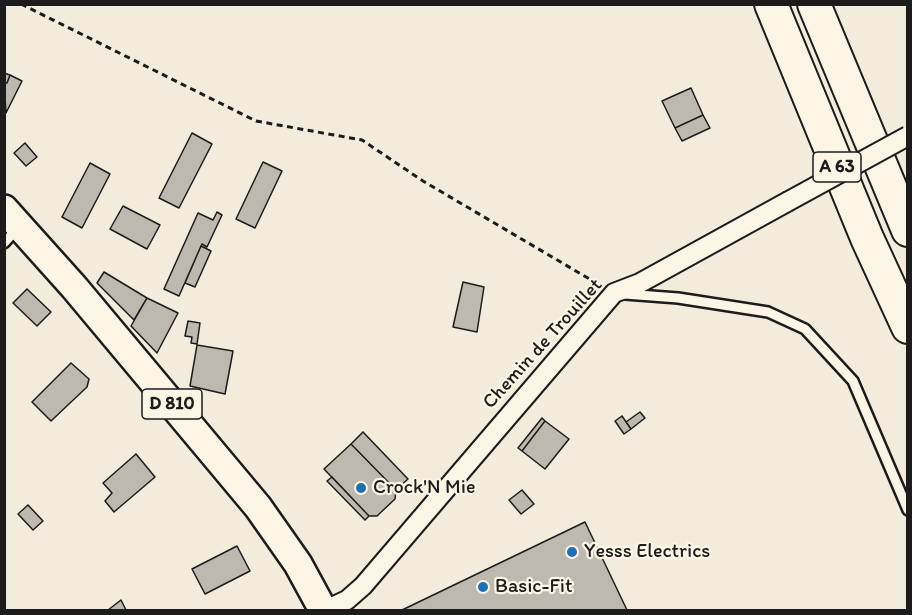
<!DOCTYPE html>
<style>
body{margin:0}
#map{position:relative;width:912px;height:615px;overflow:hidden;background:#f3ecdd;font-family:Itim,sans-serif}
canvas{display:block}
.frame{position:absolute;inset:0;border:6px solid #1c1c1c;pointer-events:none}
</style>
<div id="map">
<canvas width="912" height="615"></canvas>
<div class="frame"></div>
</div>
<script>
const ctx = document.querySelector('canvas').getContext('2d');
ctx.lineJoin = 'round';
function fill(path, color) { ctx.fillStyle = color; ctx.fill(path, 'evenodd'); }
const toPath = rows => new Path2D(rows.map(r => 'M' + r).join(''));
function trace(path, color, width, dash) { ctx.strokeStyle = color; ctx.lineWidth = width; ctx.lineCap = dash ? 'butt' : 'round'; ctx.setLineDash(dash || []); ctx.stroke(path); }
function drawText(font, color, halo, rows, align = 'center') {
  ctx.font = font + ' Itim,sans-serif'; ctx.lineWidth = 4.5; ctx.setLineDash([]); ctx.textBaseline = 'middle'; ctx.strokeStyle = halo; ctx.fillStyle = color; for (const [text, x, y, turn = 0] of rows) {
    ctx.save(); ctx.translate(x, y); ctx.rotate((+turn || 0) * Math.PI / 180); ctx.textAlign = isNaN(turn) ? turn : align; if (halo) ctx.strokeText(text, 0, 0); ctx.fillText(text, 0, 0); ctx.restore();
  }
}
const building = toPath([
 [4,73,10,75,7,83,4,82,4,73],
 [10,75,22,81,6,113,4,82,7,83,10,75],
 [691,88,703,115,675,128,662,101,691,88],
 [703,115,710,128,682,141,675,128,703,115],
 [192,133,212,144,179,208,159,198,192,133],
 [25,143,37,157,26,166,14,153,25,143],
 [263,162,282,171,255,228,236,219,263,162],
 [90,163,110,174,82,228,62,217,90,163],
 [123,206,160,225,147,249,110,229,123,206],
 [217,212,222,215,207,247,202,244,201,246,179,296,164,289,198,213,213,220,217,212],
 [201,246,211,251,195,287,185,283,201,246],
 [104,272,147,298,134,320,97,283,104,272],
 [463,282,484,287,477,332,453,327,463,282],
 [27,289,51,312,37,326,13,303,27,289],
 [147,298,178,313,157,353,131,326,147,298],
 [188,321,200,323,197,344,191,343,192,337,185,336,188,321],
 [197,345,233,351,225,394,190,386,197,345],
 [71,363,89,379,87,387,51,421,32,402,71,363],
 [640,412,645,418,631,429,626,422,640,412],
 [622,416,631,429,624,434,615,421,622,416],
 [542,418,545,421,522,451,518,448,542,418],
 [545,421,569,439,545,469,522,451,545,421],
 [363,432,408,479,396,490,351,444,363,432],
 [351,444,396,490,395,499,377,516,369,516,324,469,351,444],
 [136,454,155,477,114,512,105,501,112,493,103,483,136,454],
 [332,477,369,516,365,520,327,481,332,477],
 [522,490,534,504,521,514,509,500,522,490],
 [28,505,43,521,33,530,18,514,28,505],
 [585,522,627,610,402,610,585,522],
 [237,546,250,571,205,594,192,569,237,546],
 [121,600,126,610,108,610,121,600]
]);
const path = toPath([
 [21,4,256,121,362,140,423,181,598,284]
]);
const lane = toPath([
 [4,243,17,229],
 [625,294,678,298,768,312,805,329,853,381,908,510]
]);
const street = toPath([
 [326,610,347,600,363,586,614,293,640,283,787,202]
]);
const primary = toPath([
 [4,209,74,287,258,507,298,564,323,610]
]);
const highway = toPath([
 [771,4,867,238,908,327],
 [814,4,908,230]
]);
const streetBridge = toPath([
 [787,202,908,136]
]);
const markers = [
 [361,488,6,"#1f6fb2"],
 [572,552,6,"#1f6fb2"],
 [483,587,6,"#1f6fb2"]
];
const shields = [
 [837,167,48],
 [172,404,60]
];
const shieldNames = [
 ["A 63",837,167],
 ["D 810",172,404]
];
const streetNames = [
 ["Chemin de Trouillet",543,344,-48]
];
const poiNames = [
 ["Crock'N Mie",373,488],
 ["Yesss Electrics",584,552],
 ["Basic-Fit",495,587]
];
fill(building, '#beb9ae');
trace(building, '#1c1c1c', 1.5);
trace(lane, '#1c1c1c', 14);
trace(street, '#1c1c1c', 22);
trace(primary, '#1c1c1c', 32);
trace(highway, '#1c1c1c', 36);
trace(path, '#1c1c1c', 3, [6, 4.5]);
trace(lane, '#fcf5e5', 9);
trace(street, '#fcf5e5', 18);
trace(primary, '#fcf5e5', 27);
trace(highway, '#fcf5e5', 32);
trace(streetBridge, '#1c1c1c', 22, []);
trace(streetBridge, '#fcf5e5', 18);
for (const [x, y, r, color] of markers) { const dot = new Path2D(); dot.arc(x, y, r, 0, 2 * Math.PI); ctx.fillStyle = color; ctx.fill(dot); trace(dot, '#fcf5e5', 2); }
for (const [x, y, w] of shields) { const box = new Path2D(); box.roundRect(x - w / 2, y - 15, w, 30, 4.5); ctx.fillStyle = '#fcf5e5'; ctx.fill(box); trace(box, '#1c1c1c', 1.5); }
drawText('bold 18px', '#1c1c1c', null, shieldNames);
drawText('20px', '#1c1c1c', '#fcf5e5', streetNames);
drawText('20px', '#1c1c1c', '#fcf5e5', poiNames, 'left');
</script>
